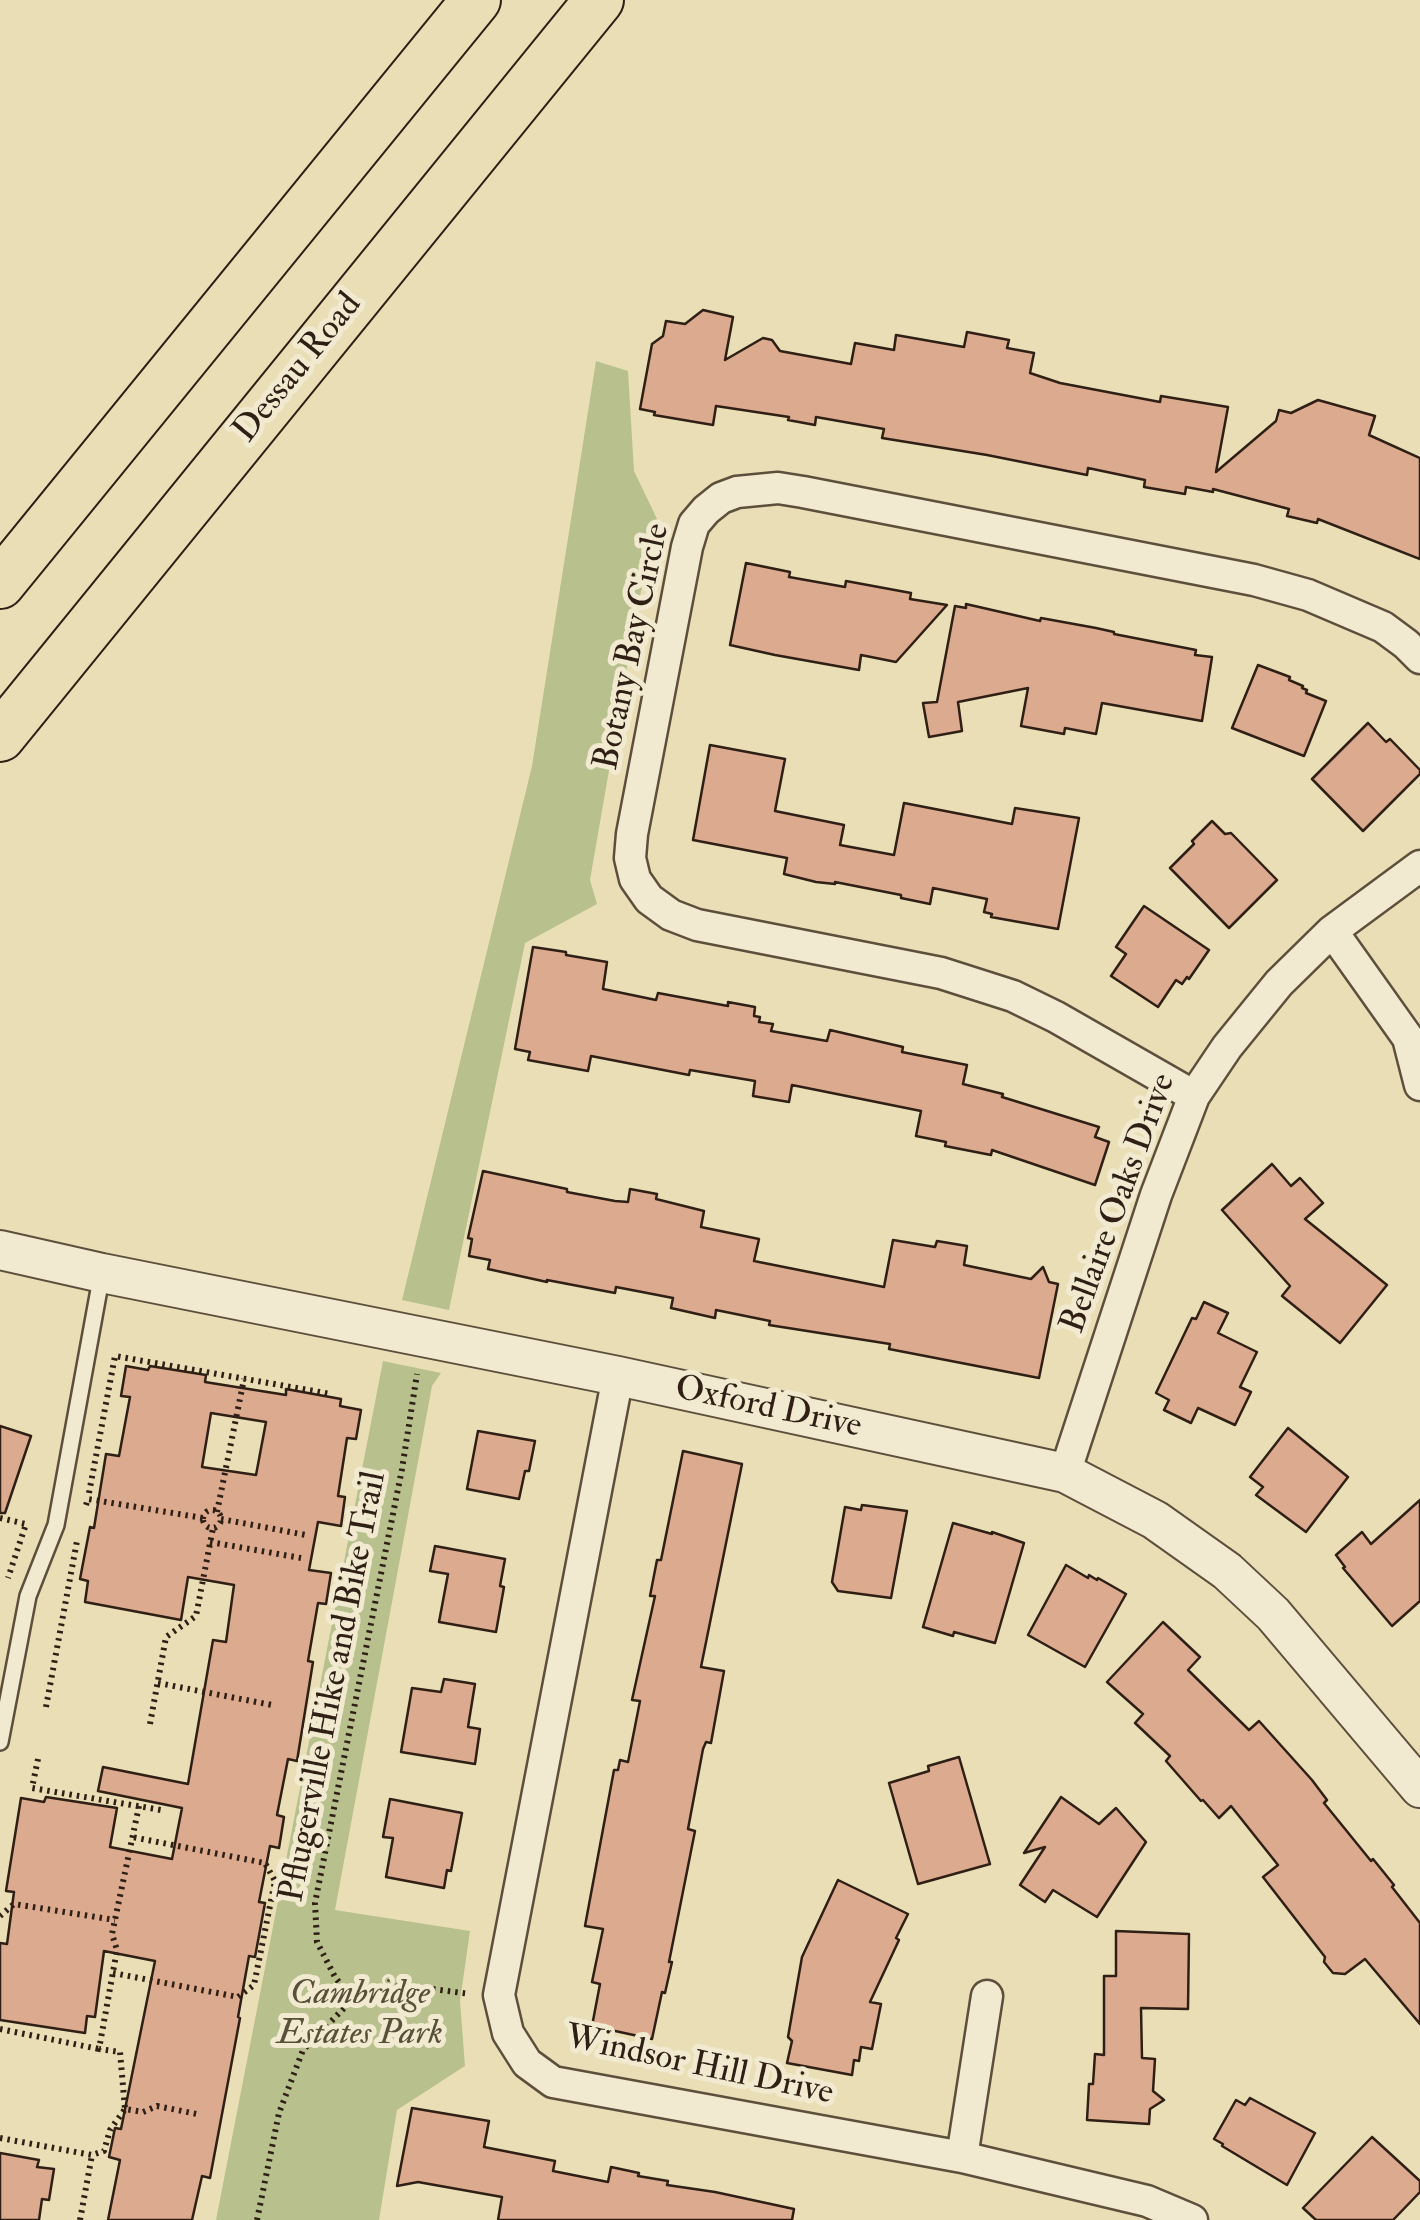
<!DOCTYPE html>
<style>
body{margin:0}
canvas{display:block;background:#eadeb6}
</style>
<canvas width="1420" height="2220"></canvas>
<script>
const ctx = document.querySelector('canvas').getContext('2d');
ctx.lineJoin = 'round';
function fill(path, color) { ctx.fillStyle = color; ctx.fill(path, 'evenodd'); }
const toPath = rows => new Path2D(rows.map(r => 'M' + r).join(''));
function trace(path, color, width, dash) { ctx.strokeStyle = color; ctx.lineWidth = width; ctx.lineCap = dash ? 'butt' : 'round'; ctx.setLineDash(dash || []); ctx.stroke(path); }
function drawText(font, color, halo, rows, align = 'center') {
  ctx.font = font + ' "IM FELL Double Pica",serif'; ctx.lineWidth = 10; ctx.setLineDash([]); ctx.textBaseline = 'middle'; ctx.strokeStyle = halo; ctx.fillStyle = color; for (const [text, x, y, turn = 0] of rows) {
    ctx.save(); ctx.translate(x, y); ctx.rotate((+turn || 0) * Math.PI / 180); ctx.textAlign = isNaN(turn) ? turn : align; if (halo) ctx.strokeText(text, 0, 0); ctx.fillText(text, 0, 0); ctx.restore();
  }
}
const green = toPath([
 [596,361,628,371,634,471,659,523,638,603,590,880,597,904,525,943,449,1310,402,1300,532,766],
 [383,1361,441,1373,432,1386,335,1910,470,1931,460,2001,465,2066,397,2110,379,2220,216,2220]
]);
const building = toPath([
 [703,310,733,317,725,360,763,338,772,340,780,351,851,364,855,343,894,350,896,335,964,347,967,332,1009,340,1007,348,1034,353,1030,373,1060,383,1160,402,1161,396,1228,407,1216,472,1276,421,1279,410,1291,413,1318,400,1375,416,1369,435,1420,458,1420,559,1318,519,1317,523,1287,516,1289,509,1213,489,1213,492,1186,487,1185,494,1144,487,1145,480,1088,468,1087,475,987,455,882,438,884,429,816,417,815,425,788,420,789,417,716,406,713,425,654,415,655,412,640,409,652,344,663,336,666,321,685,324,703,310],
 [746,563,790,572,789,577,845,587,846,581,911,593,910,599,947,605,896,662,861,655,859,670,775,655,730,645,746,563],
 [966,604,1040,621,1041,618,1096,628,1114,632,1114,634,1196,650,1195,655,1212,657,1202,721,1102,703,1096,734,1065,728,1064,734,1021,726,1028,688,958,702,962,731,929,737,923,703,937,702,955,606,966,608,966,604],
 [1258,665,1290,677,1289,680,1303,686,1302,688,1307,690,1306,693,1326,701,1304,756,1232,728,1258,665],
 [1368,723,1386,742,1390,739,1420,770,1420,774,1363,831,1312,779,1368,723],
 [710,745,785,759,775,811,844,825,840,845,894,855,904,803,1012,824,1015,808,1079,818,1058,929,991,917,992,914,984,912,987,899,933,888,930,904,901,898,901,895,835,882,835,884,816,882,784,874,787,858,693,840,710,745],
 [1212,821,1225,834,1231,833,1277,880,1229,928,1170,868,1194,844,1192,841,1212,821],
 [1144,906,1209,950,1189,979,1187,977,1182,984,1176,980,1158,1007,1111,976,1126,954,1116,947,1144,906],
 [533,947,566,952,566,955,607,962,603,989,656,1000,658,993,728,1006,728,1002,755,1007,754,1016,760,1017,759,1022,773,1024,771,1031,827,1041,830,1030,903,1047,902,1052,967,1065,963,1084,1003,1094,1002,1097,1099,1127,1095,1137,1109,1142,1095,1185,992,1150,991,1155,945,1146,946,1142,916,1136,921,1111,792,1085,789,1102,753,1096,755,1081,690,1070,689,1075,591,1056,588,1071,528,1060,530,1052,515,1049,533,947],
 [1272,1164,1291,1186,1300,1178,1323,1203,1305,1219,1387,1285,1340,1343,1282,1296,1290,1286,1222,1210,1272,1164],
 [483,1171,567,1189,567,1192,615,1201,628,1202,630,1189,657,1194,656,1199,704,1211,701,1227,759,1239,754,1261,884,1287,893,1240,935,1247,937,1241,967,1246,964,1265,1031,1279,1043,1267,1049,1282,1058,1284,1039,1378,889,1349,890,1344,769,1325,770,1321,716,1310,715,1318,671,1308,673,1298,642,1292,616,1287,615,1293,547,1280,547,1282,488,1269,490,1260,469,1256,472,1239,468,1238,483,1171],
 [1204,1302,1228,1313,1218,1333,1257,1352,1240,1387,1251,1392,1235,1425,1198,1408,1191,1423,1164,1410,1169,1400,1156,1393,1192,1318,1196,1319,1204,1302],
 [126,1366,148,1370,150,1366,206,1375,205,1382,286,1395,286,1389,341,1399,340,1406,361,1410,356,1439,347,1438,338,1496,345,1497,341,1526,318,1522,309,1570,331,1573,326,1604,318,1603,308,1661,313,1662,297,1761,288,1759,277,1815,284,1817,279,1848,270,1846,259,1902,265,1903,255,1957,249,1956,238,2017,240,2018,210,2178,202,2176,192,2220,108,2220,120,2160,109,2157,115,2128,121,2129,155,1961,104,1951,95,2017,87,2016,85,2033,0,2020,0,1943,7,1944,14,1892,6,1891,21,1798,44,1802,46,1797,117,1808,110,1847,172,1859,182,1808,98,1791,103,1767,188,1784,213,1640,226,1642,234,1585,188,1577,181,1620,85,1602,88,1581,80,1579,90,1527,94,1528,106,1454,119,1456,130,1397,121,1396,126,1366],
 [211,1413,266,1422,256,1475,202,1467,211,1413],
 [0,1426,31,1436,5,1513,0,1513,0,1426],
 [1288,1428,1348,1477,1306,1532,1256,1495,1263,1487,1250,1477,1288,1428],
 [478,1431,535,1441,529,1471,525,1471,519,1499,467,1489,478,1431],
 [683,1451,742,1464,701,1667,724,1671,711,1743,706,1742,703,1749,688,1829,695,1831,669,1962,672,1962,665,1993,662,1992,652,2039,592,2026,600,1984,592,1982,603,1929,585,1926,614,1770,618,1770,620,1760,628,1762,640,1701,632,1700,655,1596,650,1596,657,1560,661,1560,683,1451],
 [1420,1500,1420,1601,1392,1626,1343,1568,1345,1567,1336,1555,1362,1532,1371,1544,1420,1500],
 [862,1505,907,1511,891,1598,838,1591,832,1582,845,1507,861,1510,862,1505],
 [953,1523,992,1534,992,1532,1024,1543,995,1643,954,1632,953,1636,923,1627,953,1523],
 [435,1546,505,1559,500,1586,504,1587,496,1632,439,1622,448,1574,430,1571,435,1546],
 [1066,1565,1088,1578,1089,1575,1097,1580,1098,1578,1126,1594,1085,1667,1028,1635,1066,1565],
 [1163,1622,1200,1657,1188,1670,1249,1730,1259,1721,1312,1780,1327,1800,1324,1803,1371,1861,1373,1859,1394,1885,1392,1887,1420,1923,1420,2024,1365,1959,1345,1974,1333,1973,1324,1962,1325,1957,1263,1877,1278,1865,1231,1806,1219,1818,1203,1800,1201,1801,1166,1761,1170,1756,1135,1723,1143,1714,1107,1682,1163,1622],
 [444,1679,475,1684,468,1727,480,1729,475,1764,401,1752,412,1688,441,1692,444,1679],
 [959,1757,990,1864,918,1884,889,1783,929,1771,928,1766,959,1757],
 [1061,1797,1099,1824,1116,1808,1146,1842,1097,1917,1053,1890,1045,1902,1020,1885,1045,1847,1024,1853,1061,1797],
 [390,1799,462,1813,451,1871,447,1870,444,1888,386,1877,393,1838,383,1837,390,1799],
 [838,1880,908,1914,896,1938,899,1940,870,2002,881,2004,872,2049,861,2047,859,2061,854,2060,852,2075,787,2063,792,2041,788,2037,802,1957,838,1880],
 [1116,1931,1189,1934,1188,2009,1141,2008,1142,2058,1155,2059,1153,2091,1164,2100,1150,2109,1149,2124,1087,2120,1089,2084,1093,2084,1095,2054,1104,2055,1104,1976,1116,1976,1116,1931],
 [1250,2098,1315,2133,1287,2185,1222,2146,1223,2144,1214,2139,1236,2100,1245,2105,1250,2098],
 [412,2108,489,2121,484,2147,555,2161,553,2171,608,2182,611,2167,639,2173,638,2176,668,2181,667,2185,715,2192,794,2209,792,2220,498,2220,502,2197,418,2182,397,2186,412,2108],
 [1372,2137,1420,2181,1420,2192,1393,2220,1316,2220,1303,2208,1372,2137],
 [0,2153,39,2160,37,2167,54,2169,49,2200,42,2199,39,2220,0,2220,0,2153]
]);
const path = toPath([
 [89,1493,115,1356,331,1394],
 [86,1505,88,1499,203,1518],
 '203 1519a9 9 0 1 1 18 0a9 9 0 1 1-18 0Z',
 [217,1512,244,1379],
 [0,1518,26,1524,8,1578],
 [221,1519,306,1535],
 [210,1542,301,1558],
 [158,1683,272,1705],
 [46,1707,77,1541],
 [150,1724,166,1637,196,1616,213,1528],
 [38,1759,32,1788,161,1810],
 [139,1806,112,1934,117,1950,99,2049,120,2052,125,2109,143,2112,157,2106,197,2114],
 [0,1916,14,1904,115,1920],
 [113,1973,238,1997,254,1985,275,1881,265,1863,132,1837],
 [352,2000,335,1977,317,1942,315,1903,402,1469,417,1374],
 [0,2029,99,2049],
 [0,2138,92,2155,104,2151,110,2130,125,2109],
 [80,2220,92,2155],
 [257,2220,279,2113,303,2050,352,2000,402,1985,470,1994]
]);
const service = toPath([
 [0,1742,28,1596,56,1525,102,1273]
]);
const minor = toPath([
 [1332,931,1408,1038,1420,1085],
 [1194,1096,1056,1017,1013,996,941,973,697,925,671,915,649,899,635,879,630,858,632,834,687,547,694,524,706,510,721,498,737,492,778,488,803,492,1254,580,1308,595,1383,627,1406,644,1420,658],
 [618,1376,499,1995,508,2033,527,2063,553,2082,962,2157,1147,2201,1192,2220],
 [1065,1473,1156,1195,1194,1096,1227,1047,1279,983,1332,931,1420,866],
 [962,2157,987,1996]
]);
const tertiary = toPath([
 [0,1250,102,1273,618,1376,1065,1473,1155,1520,1227,1571,1273,1614,1420,1788]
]);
const primary = toPath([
 [0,584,476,0],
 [0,737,599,0]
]);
const streetNames = [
 ["Dessau Road",299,369,-51],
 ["Botany Bay Circle",634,647,-78],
 ["Bellaire Oaks Drive",1120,1204,-70],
 ["Oxford Drive",768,1409,12],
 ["Pflugerville Hike and Bike Trail",335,1687,-79],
 ["Windsor Hill Drive",699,2067,12]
];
const parkNames = [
 ["Cambridge",360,1995],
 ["Estates Park",360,2035]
];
fill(green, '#b8c18d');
fill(building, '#dcab8f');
trace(building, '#2f1f15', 2.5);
trace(service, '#5e4f3d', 20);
trace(minor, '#5e4f3d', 35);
trace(tertiary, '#5e4f3d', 42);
trace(primary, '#2f1f15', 52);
trace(path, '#2f1f15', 6, [2.5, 5]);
trace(service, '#f1ead0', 15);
trace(minor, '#f1ead0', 30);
trace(tertiary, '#f1ead0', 38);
trace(primary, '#eadeb6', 48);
drawText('35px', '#2f1f15', '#f1ead0', streetNames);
drawText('italic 35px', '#585039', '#f1ead0', parkNames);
</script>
